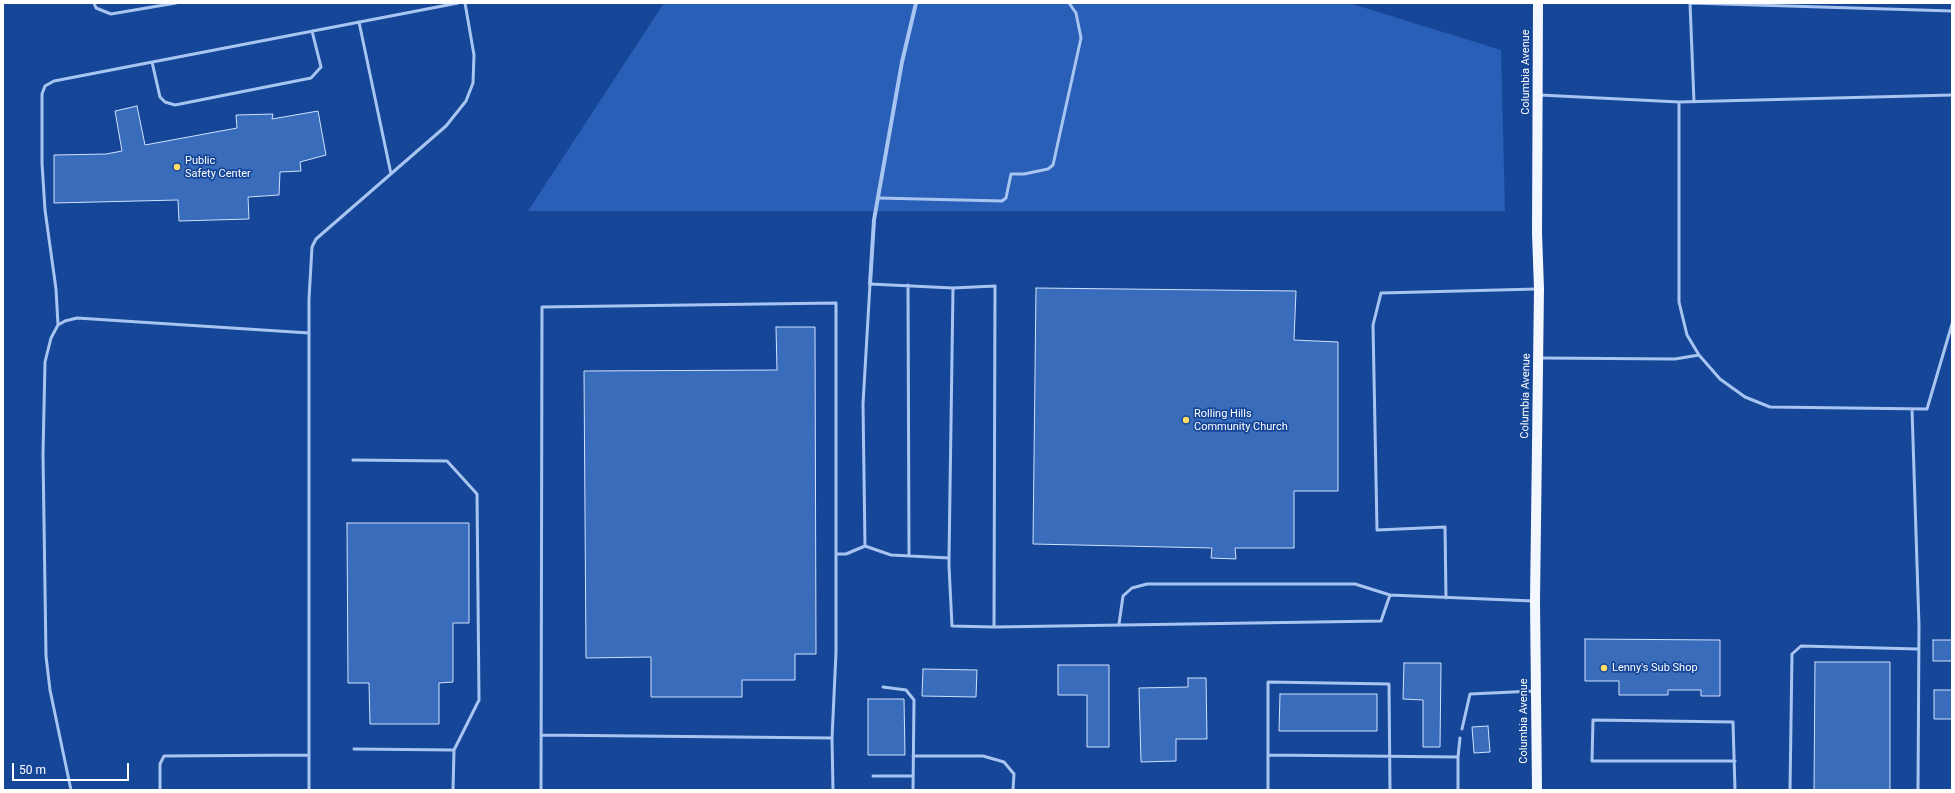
<!DOCTYPE html>
<style>
body{margin:0}
#map{position:relative;width:1955px;height:793px;overflow:hidden;background:#164697;font-family:Roboto,sans-serif}
canvas{display:block}
.frame{position:absolute;inset:0;border:4px solid #fff;pointer-events:none}
.scale{position:absolute;left:12px;top:763px;width:117px;height:18px;box-sizing:border-box;border:2px solid #fff;border-top:0;padding-left:5px;font-size:12px;line-height:14px;white-space:nowrap;color:#fff;-webkit-text-stroke:3px #164697;paint-order:stroke}
</style>
<div id="map">
<canvas width="1955" height="793"></canvas>
<div class="frame"></div>
<div class="scale">50 m</div>
</div>
<script>
const ctx = document.querySelector('canvas').getContext('2d');
ctx.lineJoin = 'round';
function fill(path, color) { ctx.fillStyle = color; ctx.fill(path, 'evenodd'); }
const toPath = rows => new Path2D(rows.map(r => 'M' + r).join(''));
function trace(path, color, width, dash) { ctx.strokeStyle = color; ctx.lineWidth = width; ctx.lineCap = dash ? 'butt' : 'round'; ctx.setLineDash(dash || []); ctx.stroke(path); }
function drawText(font, color, halo, rows, align = 'center') {
  ctx.font = font + ' Roboto,sans-serif'; ctx.lineWidth = 3.5; ctx.setLineDash([]); ctx.textBaseline = 'middle'; ctx.strokeStyle = halo; ctx.fillStyle = color; for (const [text, x, y, turn = 0] of rows) {
    ctx.save(); ctx.translate(x, y); ctx.rotate((+turn || 0) * Math.PI / 180); ctx.textAlign = isNaN(turn) ? turn : align; if (halo) ctx.strokeText(text, 0, 0); ctx.fillText(text, 0, 0); ctx.restore();
  }
}
const green = toPath([
 [664,3,1349,3,1501,50,1505,211,528,211]
]);
const building = toPath([
 [137,106,145,145,237,128,236,115,273,114,272,119,318,111,326,155,300,162,301,171,280,172,279,195,248,197,249,219,179,221,178,200,54,203,54,155,106,154,122,151,115,111,137,106],
 [1036,288,1296,291,1294,340,1338,342,1338,491,1294,491,1294,548,1235,548,1236,559,1211,558,1212,548,1033,544,1036,288],
 [776,327,815,327,816,654,795,654,795,680,742,680,742,697,651,697,651,657,586,658,584,371,777,370,776,327],
 [347,523,469,523,469,623,453,623,453,682,439,683,439,724,370,724,369,683,348,683,347,523],
 [1585,639,1720,640,1720,696,1701,696,1701,690,1668,690,1668,695,1619,695,1619,681,1585,681,1585,639],
 [1933,640,1952,640,1952,661,1933,661,1933,640],
 [1815,662,1890,662,1890,790,1814,790,1815,662],
 [1404,663,1441,663,1440,747,1423,747,1423,700,1403,699,1404,663],
 [1058,665,1109,665,1109,747,1087,747,1087,695,1058,695,1058,665],
 [923,669,977,670,976,697,922,696,923,669],
 [1188,678,1206,678,1207,739,1176,739,1176,761,1141,762,1139,688,1188,687,1188,678],
 [1934,690,1952,690,1952,719,1934,719,1934,690],
 [1280,694,1377,694,1377,731,1279,731,1280,694],
 [868,699,904,699,905,755,868,755,868,699],
 [1488,726,1490,752,1474,753,1472,727,1488,726]
]);
const lane = toPath([
 [94,3,96,8,111,14,176,3],
 [1690,3,1952,11],
 [1690,3,1694,102],
 [359,22,391,174],
 [152,62,160,97,165,102,175,105,311,78,321,67,312,31],
 [1540,95,1679,102,1952,95],
 [1679,102,1679,302,1687,335,1699,355,1720,379,1745,397,1770,407,1927,409,1952,324],
 [878,198,1002,201,1006,198,1011,174,1024,174,1048,169,1053,165,1081,38,1076,13,1069,3],
 [908,285,909,556],
 [953,288,995,286,994,627],
 [58,325,56,289,45,210,42,163,42,94,45,86,54,81,458,3],
 [1541,358,1675,359,1699,355],
 [1912,409,1919,626,1918,790],
 [353,460,447,461,477,494,479,700,454,750],
 [836,554,846,554,865,546],
 [949,558,891,555,865,546,863,404,870,284,953,288,949,558,949,566,952,626,994,627,1381,621,1390,595,1533,601],
 [1446,598,1445,527,1377,530,1373,325,1381,293,1537,289],
 [1119,624,1123,596,1132,588,1147,584,1355,584,1390,595],
 [883,687,906,690,914,700,913,790],
 [1462,729,1470,694,1534,691],
 [541,735,832,738],
 [354,749,454,750,453,790],
 [1268,755,1458,757,1458,790],
 [913,756,983,756,1004,762,1014,774,1013,790],
 [1458,757,1460,738],
 [1735,761,1592,761,1593,720,1733,722,1735,790],
 [873,776,913,776],
 [71,790,50,690,46,656,43,454,45,362,51,338,58,325,65,321,77,318,309,333],
 [160,790,160,764,164,756,309,755],
 [309,790,309,299,312,247,316,239,446,126,466,101,473,83,474,55,465,3],
 [541,790,542,307,836,303,836,653,832,738,833,790],
 [1268,790,1268,682,1389,684,1390,790],
 [1790,790,1792,654,1801,646,1918,649]
]);
const street = toPath([
 [870,284,874,220,902,62,916,3]
]);
const primary = toPath([
 [1537,790,1535,601,1539,289,1537,233,1538,3]
]);
const markers = [
 [177,167,4,"#ffdd69"],
 [1186,420,4,"#ffdd69"],
 [1604,668,4,"#ffdd69"]
];
const streetNames = [
 ["Columbia Avenue",1526,72,-90],
 ["Columbia Avenue",1526,396,-89],
 ["Columbia Avenue",1524,721,-90]
];
const poiNames = [
 ["Public",185,161],
 ["Safety Center",185,174],
 ["Rolling Hills",1194,414],
 ["Community Church",1194,427],
 ["Lenny's Sub Shop",1612,668]
];
fill(green, '#295fb6');
fill(building, '#3a6cbc');
trace(building, '#d0e1fc', 1);
trace(lane, '#a8c5f2', 3);
trace(street, '#a8c5f2', 4);
trace(primary, '#f3f7ff', 10);
for (const [x, y, r, color] of markers) { const dot = new Path2D(); dot.arc(x, y, r, 0, 2 * Math.PI); ctx.fillStyle = color; ctx.fill(dot); trace(dot, '#164697', 1.5); }
drawText('11px', '#fff', '#164697', streetNames);
drawText('11px', '#fff', '#164697', poiNames, 'left');
</script>
